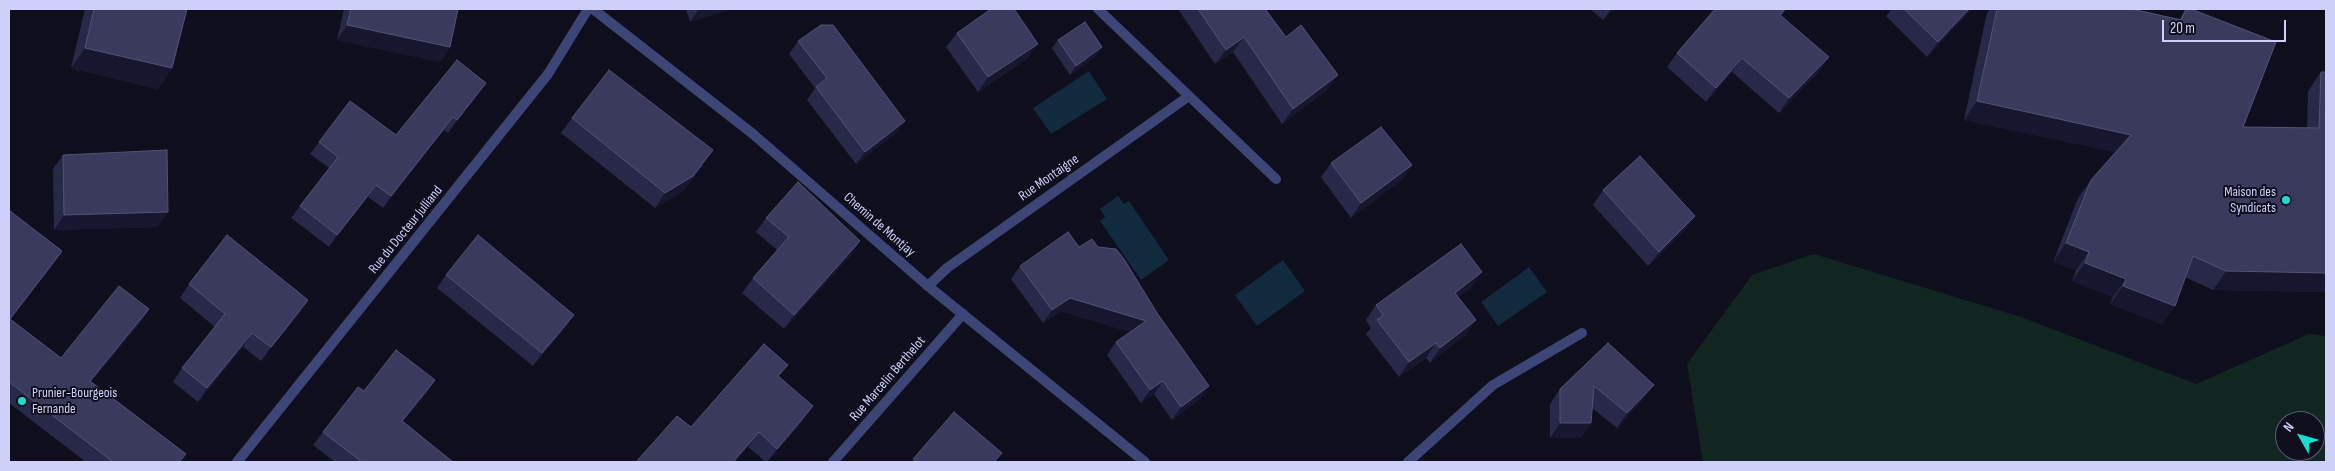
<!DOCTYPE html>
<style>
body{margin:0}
#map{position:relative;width:2335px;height:471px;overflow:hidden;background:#0e0e1c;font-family:"Sofia Sans Condensed",sans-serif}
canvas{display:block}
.frame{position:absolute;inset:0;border:10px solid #ced0fa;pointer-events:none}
.north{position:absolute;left:2275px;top:411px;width:50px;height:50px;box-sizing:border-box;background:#0e0e1c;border:1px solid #5b5c75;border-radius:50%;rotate:308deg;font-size:14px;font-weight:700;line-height:20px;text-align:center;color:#ced0fa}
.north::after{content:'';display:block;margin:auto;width:18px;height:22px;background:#16ded0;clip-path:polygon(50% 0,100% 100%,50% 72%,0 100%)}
.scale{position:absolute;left:2162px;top:20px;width:124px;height:22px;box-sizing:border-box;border:2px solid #ced0fa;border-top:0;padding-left:6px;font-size:15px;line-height:18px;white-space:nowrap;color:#ced0fa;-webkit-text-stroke:4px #0e0e1c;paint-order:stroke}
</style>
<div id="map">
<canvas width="2335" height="471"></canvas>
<div class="frame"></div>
<div class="north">N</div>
<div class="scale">20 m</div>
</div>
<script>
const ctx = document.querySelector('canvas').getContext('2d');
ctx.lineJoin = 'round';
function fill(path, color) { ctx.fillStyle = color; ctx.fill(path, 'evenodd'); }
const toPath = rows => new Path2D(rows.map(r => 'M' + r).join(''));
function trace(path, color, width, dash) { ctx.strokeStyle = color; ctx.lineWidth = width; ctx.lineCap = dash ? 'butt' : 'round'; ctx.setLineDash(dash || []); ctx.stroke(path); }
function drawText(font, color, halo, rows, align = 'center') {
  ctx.font = font + ' "Sofia Sans Condensed",sans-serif'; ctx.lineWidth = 4; ctx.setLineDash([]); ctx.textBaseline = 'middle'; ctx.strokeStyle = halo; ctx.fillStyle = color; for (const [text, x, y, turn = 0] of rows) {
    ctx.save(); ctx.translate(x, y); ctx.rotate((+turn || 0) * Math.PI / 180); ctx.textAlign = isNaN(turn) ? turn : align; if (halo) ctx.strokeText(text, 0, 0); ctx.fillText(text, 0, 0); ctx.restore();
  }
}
const green = toPath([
 [1814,254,2021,317,2196,384,2309,334,2326,336,2326,462,1703,462,1687,364,1752,275],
 [2285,421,2315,421,2315,451,2285,451]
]);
const water = toPath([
 [1089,71,1107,99,1051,134,1033,108],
 [1118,196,1124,204,1129,201,1169,260,1141,280,1100,221,1105,217,1100,209],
 [1283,260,1305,291,1257,326,1235,295],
 [1529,267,1547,292,1498,326,1481,302]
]);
const minor = toPath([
 [1189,96,1276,179],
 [928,286,947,268,1189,96,1098,9],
 [237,462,548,74,588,9],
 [833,462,963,314],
 [1408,462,1493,385,1582,333]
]);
const tertiary = toPath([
 [593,9,753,134,928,286,1145,462]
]);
const wall = toPath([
 [85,9,187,9,172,68,158,89,71,68],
 [344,9,458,9,450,47,440,62,337,40],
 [686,9,731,9,690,22],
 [1178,9,1265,9,1286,37,1328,89,1282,124,1233,52,1215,64],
 [1590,9,1613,9,1603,20],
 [1715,9,1786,9,1781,16,1819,72,1779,113,1732,72,1706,102,1667,67,1677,53],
 [1892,9,1972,9,1927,57,1886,16],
 [1990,9,2132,9,2179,19,2186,9,2243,127,2307,128,2308,91,2321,72,2326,292,2213,290,2185,277,2175,306,2162,324,2110,304,2113,297,2072,281,2076,270,2053,262,2078,198,2091,180,2115,152,1964,120,1987,13],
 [957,33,1028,58,978,92,946,47],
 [1058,40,1097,55,1070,75,1052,48],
 [798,41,896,133,856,164,807,100,815,88,789,54],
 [486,83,448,133,444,130,383,208,368,197,329,247,291,218,329,168,310,154,319,142,396,135],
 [572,118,703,165,683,191,655,208,561,133],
 [63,155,158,227,54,230,53,169],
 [1331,163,1412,165,1402,180,1351,218,1321,177],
 [1603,190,1695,216,1685,230,1648,266,1593,205],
 [9,212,62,251,53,265,10,319,61,358,149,309,140,323,91,382,186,454,180,462,86,462,9,403],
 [766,218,860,241,850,256,784,329,742,293,753,278,777,250,756,232],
 [1079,247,1200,399,1172,420,1154,394,1141,403,1107,355,1116,342,1130,332,1061,311,1043,323,1011,279,1020,266],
 [446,275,565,328,533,366,437,288],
 [189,284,299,314,261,361,243,347,198,402,173,382,182,368,215,327,180,298],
 [1472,287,1458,297,1476,320,1465,335,1430,363,1426,358,1399,377,1366,334,1371,328,1366,320,1376,305],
 [1608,343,1643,399,1617,428,1592,408,1581,438,1550,438,1550,404,1560,389],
 [779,377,803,421,767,462,766,462,748,447,691,427],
 [435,380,426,394,403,421,453,462,335,462,313,445,323,432,364,391]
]);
const shadedWall = toPath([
 [699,9,731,9,690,22],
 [1611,9,1613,9,1603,20],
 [1969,9,1972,9,1927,57,1938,42],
 [347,25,450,47,440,62,337,40],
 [1244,37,1233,52,1215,64,1226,50],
 [1038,44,1028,58,978,92,988,77],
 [1102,47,1097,55,1070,75,1076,66],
 [85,48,172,68,158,89,71,68],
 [1829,57,1819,72,1779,113,1789,98],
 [1742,58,1732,72,1706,102,1716,88],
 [1338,75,1328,89,1282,124,1293,109],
 [486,83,477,95,448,133,457,120],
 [1977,101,2131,135,2118,153,1964,120],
 [453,117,444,130,383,208,391,196],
 [905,121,896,133,856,164,865,152],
 [713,150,683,191,655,208,665,193],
 [1412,165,1402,180,1351,218,1361,203],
 [376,185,368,197,329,247,337,235],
 [168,212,158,227,54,230,64,215],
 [1695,216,1685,230,1648,266,1659,252],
 [860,241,850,256,784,329,794,315],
 [2066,243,2089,252,2076,270,2053,262],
 [62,251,53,265,9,321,9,320],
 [2085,263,2126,279,2113,297,2072,281],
 [2226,271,2326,273,2326,292,2213,290],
 [1482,272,1472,287,1445,307,1455,293],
 [2123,286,2175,306,2162,324,2110,304],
 [1070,298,1146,321,1136,334,1061,311,1043,323,1052,310],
 [308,300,299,314,261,361,271,347],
 [149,309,140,323,81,394,90,381],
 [574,315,565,328,533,366,542,353],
 [1476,320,1465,335,1430,363,1440,348],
 [252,333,243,347,198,402,207,388],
 [1436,343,1426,358,1399,377,1409,362],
 [435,380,426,394,392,434,402,421],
 [1163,381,1154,394,1141,403,1150,390],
 [1654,385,1643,399,1617,428,1627,413],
 [1209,386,1200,399,1172,420,1181,407],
 [813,406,803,421,767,462,777,449],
 [1560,423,1591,423,1581,438,1550,438],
 [759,432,748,447,735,462,733,462]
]);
const building = toPath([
 [94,9,187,9,172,68,85,48,94,9],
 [351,9,458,9,450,47,347,25,351,9],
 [991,9,1014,9,1038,44,988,77,957,33,991,9],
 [1198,9,1265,9,1286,37,1301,25,1338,75,1293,109,1244,37,1226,50,1198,9],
 [1715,9,1785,9,1780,15,1829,57,1789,98,1742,58,1716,88,1677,53,1715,9],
 [1904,9,1969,9,1938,42,1904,9],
 [1997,9,2132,9,2181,20,2186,9,2191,9,2276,42,2243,127,2319,128,2321,72,2326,72,2326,273,2226,271,2193,256,2175,306,2123,286,2126,279,2085,263,2089,252,2066,243,2091,180,2131,135,1977,101,1997,9],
 [1085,22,1102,47,1076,66,1058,40,1085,22],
 [821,25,833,25,905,121,865,152,816,87,827,78,798,41,821,25],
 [457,60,486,83,457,120,453,117,391,196,376,185,337,235,300,206,338,157,319,142,350,101,396,135,457,60],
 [609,70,713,150,693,176,665,193,572,118,609,70],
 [1381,127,1412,165,1361,203,1331,163,1381,127],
 [167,150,168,212,64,215,63,155,167,150],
 [1640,156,1695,216,1659,252,1603,190,1640,156],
 [798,182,860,241,794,315,753,278,789,237,766,218,798,182],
 [10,211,62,251,10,319,61,358,119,286,149,309,90,381,186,454,179,462,113,462,9,382,9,212,10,211],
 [1068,232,1079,247,1092,239,1098,247,1116,249,1124,259,1157,313,1209,386,1181,407,1163,381,1150,390,1116,342,1146,321,1070,298,1052,310,1020,266,1068,232],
 [227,235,308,300,271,347,252,333,207,388,182,368,225,314,189,284,227,235],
 [478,235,574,315,542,353,446,275,478,235],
 [1461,244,1482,272,1455,293,1476,320,1440,348,1436,343,1409,362,1377,320,1383,315,1376,305,1461,244],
 [1608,343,1654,385,1627,413,1594,386,1591,423,1560,423,1560,389,1608,343],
 [764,344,788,365,778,376,813,406,777,449,759,432,733,462,636,462,677,416,691,427,764,344],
 [396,350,435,380,402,421,453,462,362,462,323,432,358,387,364,391,396,350],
 [954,412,1002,453,994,462,916,462,913,459,954,412]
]);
const markers = [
 [2286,200,5,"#16ded0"],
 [22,401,5,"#16ded0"]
];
const streetNames = [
 ["Rue Montaigne",1049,178,-35],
 ["Chemin de Montjay",879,225,41],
 ["Rue du Docteur Julliand",406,230,-51],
 ["Rue Marcelin Berthelot",888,379,-49]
];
const poiNames = [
 ["Maison des",2276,192],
 ["Syndicats",2276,208],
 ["Prunier-Bourgeois",32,393,"left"],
 ["Fernande",32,409,"left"]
];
fill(green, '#112621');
fill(water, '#112a3d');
trace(minor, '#3d4577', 10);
trace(tertiary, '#3d4577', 10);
fill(wall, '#282949');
fill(shadedWall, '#16162f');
fill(building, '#3a3b5c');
trace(building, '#515275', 1);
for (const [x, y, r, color] of markers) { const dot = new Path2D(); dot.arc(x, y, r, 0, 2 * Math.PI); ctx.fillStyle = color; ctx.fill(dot); trace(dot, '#0e0e1c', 2); }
drawText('14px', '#ced0fa', '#0e0e1c', streetNames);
drawText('14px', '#ced0fa', '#0e0e1c', poiNames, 'right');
</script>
